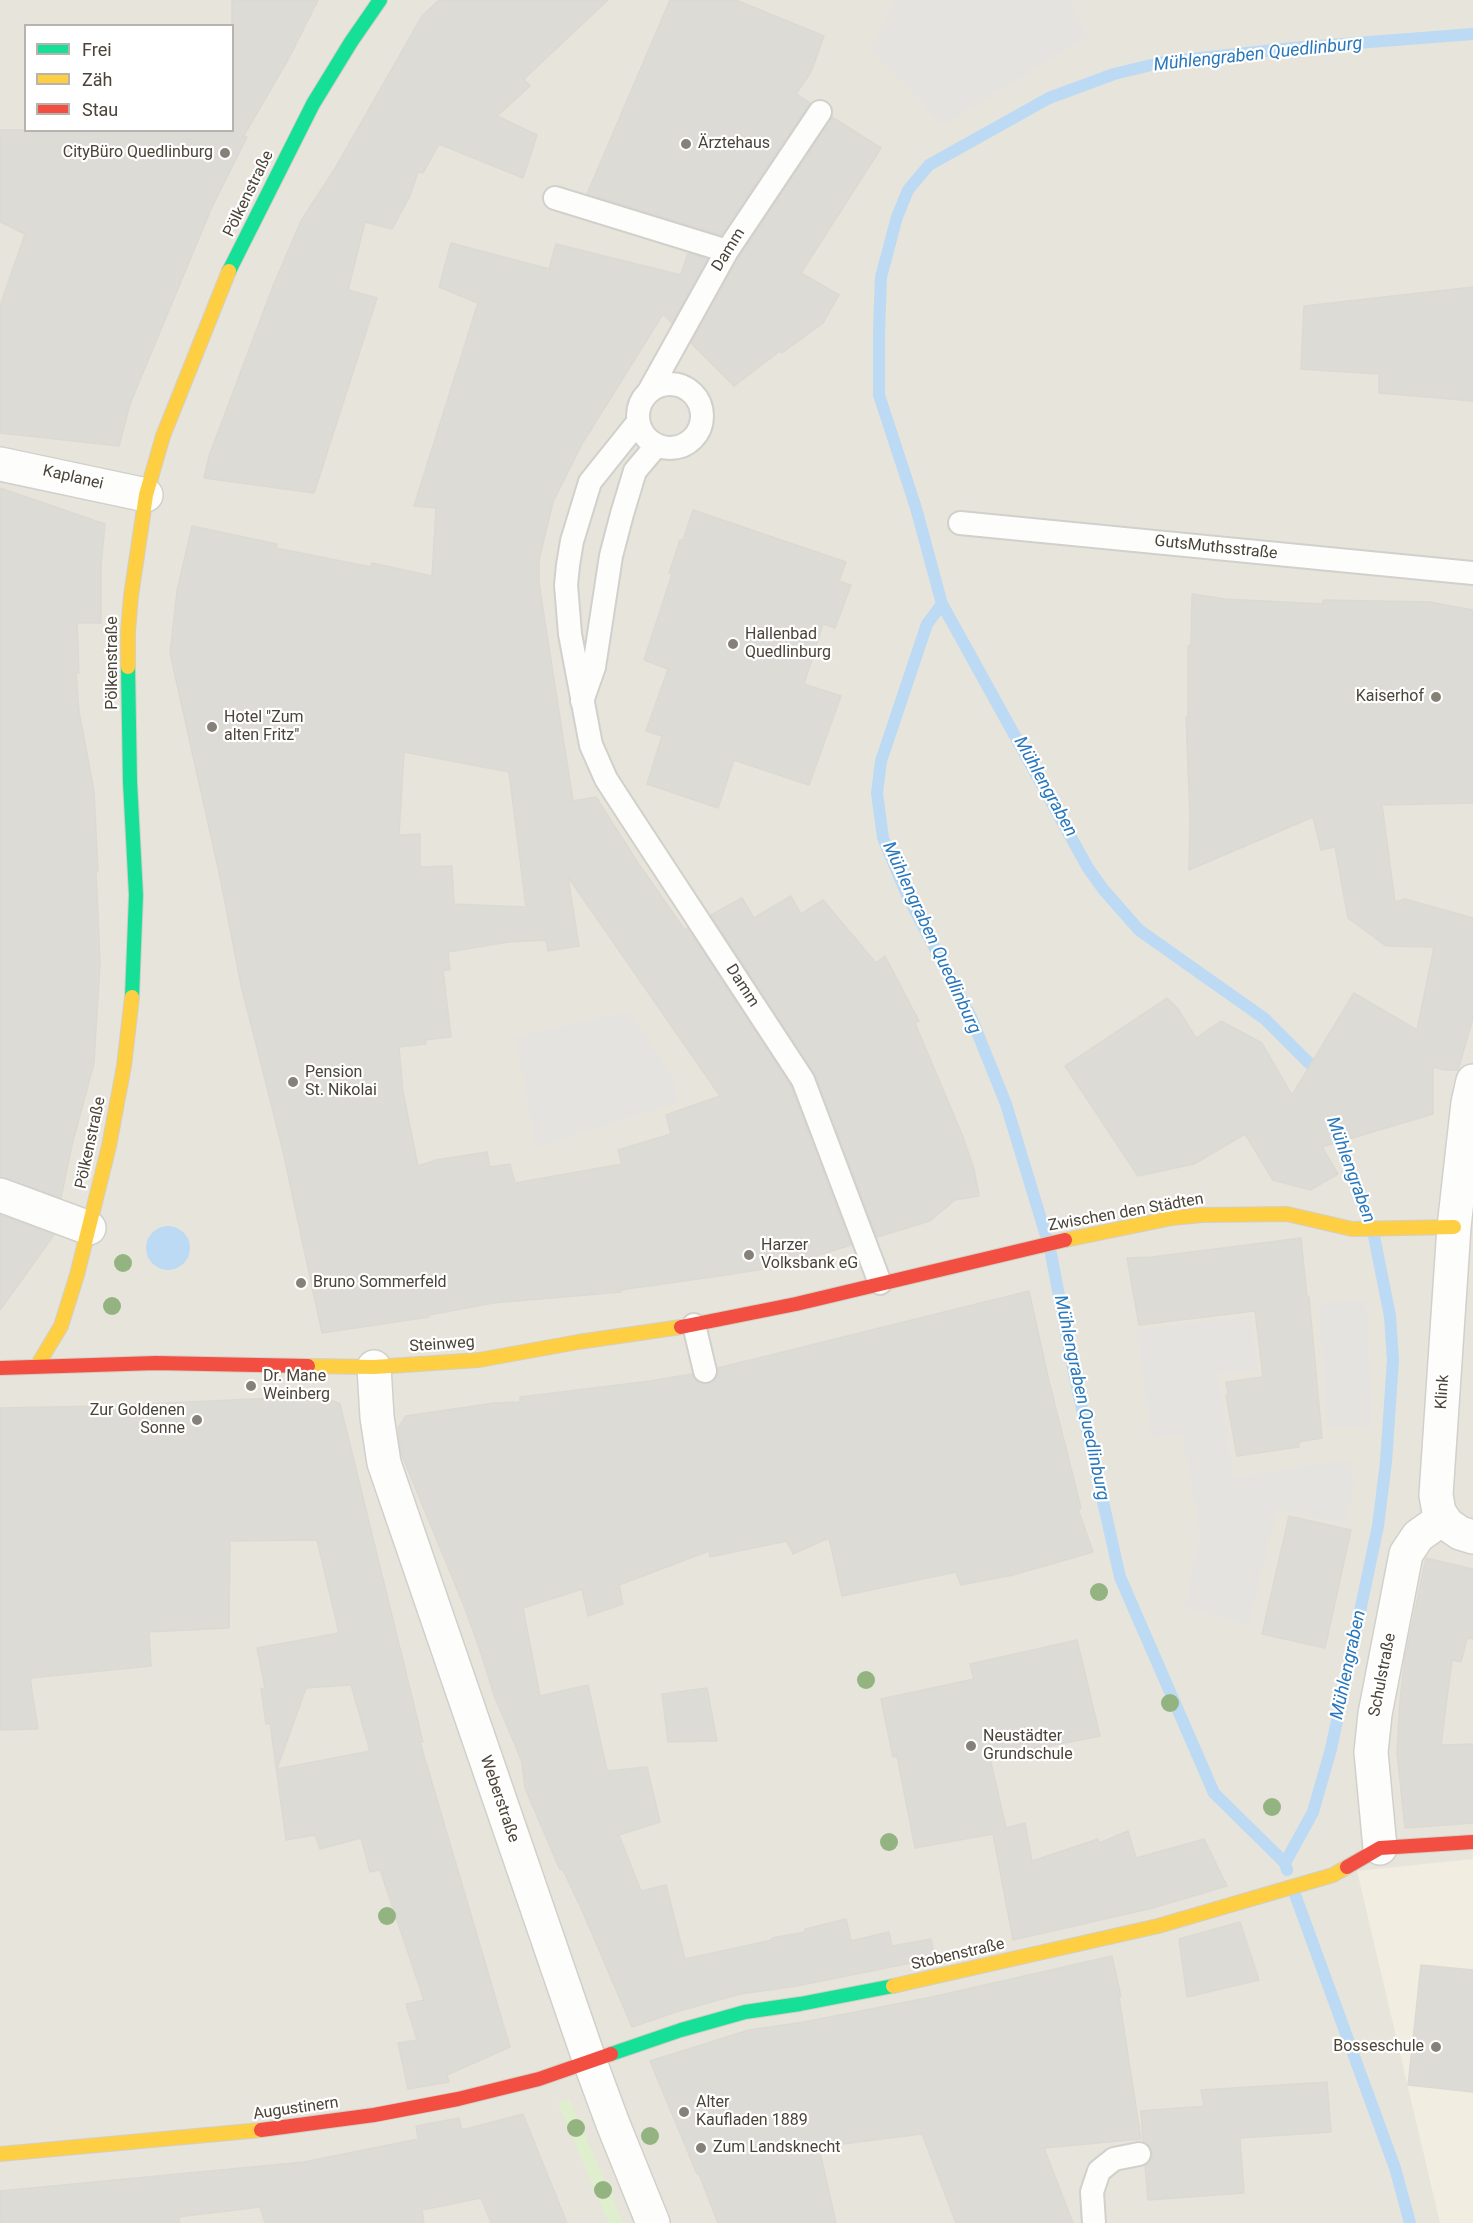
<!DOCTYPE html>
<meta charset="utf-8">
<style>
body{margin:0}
#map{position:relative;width:1473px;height:2223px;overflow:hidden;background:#f3f2ee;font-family:Roboto,sans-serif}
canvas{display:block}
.legend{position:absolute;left:24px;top:24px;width:210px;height:108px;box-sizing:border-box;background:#fff;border:2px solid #b7b4af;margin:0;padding:8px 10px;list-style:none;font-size:18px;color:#4b4438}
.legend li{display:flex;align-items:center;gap:12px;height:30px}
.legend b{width:30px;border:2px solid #b7b4af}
</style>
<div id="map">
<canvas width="1473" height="2223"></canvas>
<ul class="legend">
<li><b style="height:8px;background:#16e098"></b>Frei</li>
<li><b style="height:8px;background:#ffcf43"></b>Zäh</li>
<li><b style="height:8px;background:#f24e42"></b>Stau</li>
</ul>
</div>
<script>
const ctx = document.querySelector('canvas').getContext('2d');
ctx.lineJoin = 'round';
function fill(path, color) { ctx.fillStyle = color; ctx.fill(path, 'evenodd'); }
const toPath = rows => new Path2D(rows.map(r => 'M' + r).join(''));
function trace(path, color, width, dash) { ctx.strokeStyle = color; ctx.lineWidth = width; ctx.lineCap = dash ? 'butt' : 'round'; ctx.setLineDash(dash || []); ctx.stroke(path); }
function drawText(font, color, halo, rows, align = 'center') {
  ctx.font = font + ' Roboto,sans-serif'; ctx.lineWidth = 4.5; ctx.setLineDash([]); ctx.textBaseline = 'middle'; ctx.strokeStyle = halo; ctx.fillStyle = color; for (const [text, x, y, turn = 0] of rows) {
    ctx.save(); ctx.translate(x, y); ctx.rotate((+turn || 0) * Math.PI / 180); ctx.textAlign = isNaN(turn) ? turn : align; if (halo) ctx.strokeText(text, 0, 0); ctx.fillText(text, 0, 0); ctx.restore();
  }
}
const residential = toPath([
 [0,0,1473,0,1473,2223,0,2223],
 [26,26,232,26,232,130,26,130]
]);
const education = toPath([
 [1473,1859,1473,2223,1440,2223,1357,1871]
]);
const green = toPath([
 [569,2099,623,2223,609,2223,558,2103]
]);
const parking = toPath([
 [895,0,1068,0,1089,36,943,125,871,49],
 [630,1011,672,1077,679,1102,536,1147,515,1037],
 [1366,1300,1373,1426,1327,1429,1319,1303],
 [1251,1315,1258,1369,1218,1374,1234,1477,1349,1460,1354,1485,1344,1524,1277,1509,1249,1624,1184,1608,1200,1534,1182,1435,1152,1438,1136,1330]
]);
const water = toPath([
 '146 1248a22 22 0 1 1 44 0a22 22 0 1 1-44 0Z'
]);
const stream = toPath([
 [942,604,927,624,881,761,877,793,883,838,907,895,971,1017,1006,1104,1050,1249,1074,1373,1120,1577,1214,1793,1285,1863,1287,1870],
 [1317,1079,1313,1067,1265,1019,1139,930,1103,889,1088,868,942,604,916,508,879,395,879,331,881,277,897,217,908,190,929,165,1049,98,1114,74,1164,62,1292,48,1473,34],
 [1285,1863,1313,1812,1331,1749,1378,1526,1386,1462,1393,1360,1390,1316,1374,1236,1334,1126],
 [1293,1889,1395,2168,1410,2223]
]);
const building = toPath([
 [232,0,318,0,289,58,243,137,247,137,212,207,130,404,119,446,0,433,0,306,25,234,0,222,0,130,232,130,232,0],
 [439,0,608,0,524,79,530,86,497,116,537,135,523,178,439,144,423,173,418,172,410,196,392,229,365,222,348,290,377,298,314,493,204,478,209,456,273,286,301,221,334,170,422,16,439,0],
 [670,0,736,0,824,36,811,72,796,94,810,103,721,235,587,194,670,0],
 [832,117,881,148,801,273,839,295,823,323,782,353,780,351,734,386,691,343,739,258,832,117],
 [451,243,549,269,556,244,681,275,688,253,707,259,672,323,663,314,582,444,553,502,539,560,539,583,573,801,596,797,638,863,685,930,688,928,791,1086,851,1245,788,1265,726,1275,620,1290,621,1292,493,1303,429,1315,429,1317,322,1333,282,1147,241,985,220,877,170,653,177,591,192,526,277,544,276,548,371,567,372,563,432,576,436,508,414,506,478,303,439,287,451,243],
 [404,752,509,772,526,907,454,904,452,866,420,867,420,834,399,835,404,752],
 [568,877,720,1096,666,1115,671,1134,618,1150,622,1164,515,1183,510,1164,490,1167,487,1152,436,1160,418,1166,403,1092,399,1047,426,1044,425,1040,451,1037,443,970,450,970,448,952,508,942,546,940,548,951,579,946,568,877],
 [1473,287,1473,401,1379,393,1379,374,1301,369,1304,306,1473,287],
 [0,488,105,524,101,566,101,623,77,623,79,673,76,673,79,711,94,791,98,871,96,871,100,963,94,1063,72,1145,61,1198,0,1177,0,488],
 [693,510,846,562,839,581,851,585,835,628,823,624,804,684,841,696,809,785,734,760,718,808,647,784,662,736,646,731,668,669,644,660,672,574,669,573,680,540,683,540,693,510],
 [1192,594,1225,599,1323,604,1323,600,1430,602,1473,610,1473,803,1382,805,1395,902,1405,899,1473,918,1473,1018,1458,1070,1444,1070,1433,1067,1433,1114,1322,1147,1338,1174,1310,1190,1273,1180,1245,1134,1194,1164,1138,1176,1065,1066,1167,998,1178,1009,1196,1038,1221,1021,1262,1043,1292,1095,1354,993,1417,1030,1434,947,1386,946,1348,918,1335,847,1321,850,1313,817,1189,870,1190,817,1186,717,1188,717,1188,646,1191,645,1192,594],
 [791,896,801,914,823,900,876,963,885,956,919,1021,915,1023,963,1137,974,1169,979,1196,955,1200,930,1221,877,1237,814,1073,711,915,742,898,754,918,791,896],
 [0,1215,54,1235,0,1310,0,1215],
 [1301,1238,1307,1297,1309,1297,1322,1438,1299,1442,1299,1447,1237,1456,1226,1395,1228,1394,1226,1382,1263,1377,1255,1311,1139,1325,1127,1258,1152,1257,1301,1238],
 [1029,1291,1049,1381,1081,1508,1078,1509,1093,1552,1013,1575,961,1585,956,1572,842,1596,829,1538,793,1554,787,1541,710,1557,709,1551,619,1585,623,1604,588,1616,582,1589,523,1608,540,1696,588,1685,607,1771,647,1767,660,1822,619,1835,641,1891,666,1885,685,1959,772,1940,772,1938,805,1932,805,1929,846,1919,851,1941,889,1932,892,1946,931,1939,935,1958,797,1986,740,1994,676,2012,632,2027,581,1908,562,1868,560,1870,525,1788,522,1763,516,1747,495,1698,479,1647,464,1606,401,1453,398,1428,406,1416,494,1403,520,1402,520,1397,650,1381,692,1374,696,1381,708,1384,715,1380,718,1374,718,1368,1029,1291],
 [317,1396,326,1398,340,1404,423,1742,420,1742,510,2047,447,2075,449,2082,408,2089,398,2043,417,2040,406,2004,424,2000,380,1870,370,1872,361,1838,320,1849,315,1835,286,1840,270,1723,266,1724,261,1689,265,1688,257,1648,339,1633,317,1540,230,1541,229,1628,149,1632,151,1666,30,1678,38,1729,0,1730,0,1408,104,1406,317,1396],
 [351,1685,370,1751,277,1769,306,1688,351,1685],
 [1289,1516,1351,1530,1325,1648,1262,1634,1289,1516],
 [1426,1558,1473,1569,1473,1639,1467,1638,1461,1662,1452,1660,1441,1745,1473,1744,1473,1823,1405,1828,1397,1753,1400,1700,1405,1659,1426,1558],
 [1077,1640,1100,1736,990,1758,1006,1828,1025,1823,1032,1861,1098,1839,1099,1843,1128,1831,1136,1858,1204,1839,1227,1886,1153,1908,1013,1940,993,1834,915,1848,897,1756,893,1757,881,1699,974,1679,970,1664,1077,1640],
 [707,1688,717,1741,668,1742,662,1694,707,1688],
 [1240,1922,1259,1980,1187,1997,1179,1939,1240,1922],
 [1112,1956,1121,1997,1119,1997,1141,2139,1044,2148,1073,2223,956,2223,922,2134,819,2147,836,2223,718,2223,699,2174,697,2174,650,2061,749,2030,804,2022,932,1997,1112,1956],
 [1421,1965,1473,1970,1473,2092,1408,2085,1421,1965],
 [1327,2082,1331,2132,1240,2138,1244,2193,1148,2200,1145,2166,1152,2159,1152,2152,1149,2146,1143,2141,1141,2111,1204,2106,1201,2090,1327,2082],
 [523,2114,567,2223,491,2223,481,2198,422,2210,424,2223,265,2223,260,2207,178,2217,180,2223,0,2223,0,2191,304,2162,418,2139,416,2126,459,2118,462,2130,523,2114]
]);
const lane = toPath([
 [555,198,727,251],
 '638 416a32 32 0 1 1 64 0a32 32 0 1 1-64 0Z',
 [648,393,727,251,820,112],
 [638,422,590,482,572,541,568,565,566,585,570,634,591,745,606,779,628,813,803,1080,880,1283],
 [960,523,1473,573],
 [582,701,594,667,611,556,622,514,635,471,657,445],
 [694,1325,705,1371],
 [1094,2223,1092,2192,1099,2171,1114,2159,1139,2154]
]);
const street = toPath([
 [0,464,146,495],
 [1473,1081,1468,1103,1454,1227,1436,1495,1439,1512,1447,1524,1460,1533,1473,1537],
 [0,1195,89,1228],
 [374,1367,377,1417,384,1463,590,2062,613,2124,653,2223],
 [1380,1848,1371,1752,1375,1714,1406,1554,1418,1536,1442,1519]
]);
const fast = toPath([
 [229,271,313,104,351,42,380,0],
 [128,667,130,782,136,895,132,997],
 [611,2054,681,2030,745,2012,800,2004,893,1986]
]);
const slow = toPath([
 [128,667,128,631,131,596,146,495,163,436,229,271],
 [1065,1240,1172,1218,1202,1215,1287,1214,1352,1229,1454,1227],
 [37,1366,61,1326,77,1275,109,1146,124,1066,132,997],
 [308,1366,374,1367,479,1360,578,1342,681,1327],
 [893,1986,1158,1926,1333,1875,1347,1867],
 [0,2154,261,2130]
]);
const jam = toPath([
 [681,1327,796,1304,1065,1240],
 [0,1368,156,1363,308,1366],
 [1347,1867,1380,1848,1473,1842],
 [261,2130,374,2115,458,2099,539,2079,611,2054]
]);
const trees = [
 [123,1263],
 [112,1306],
 [1099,1592],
 [866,1680],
 [1170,1703],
 [1272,1807],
 [889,1842],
 [387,1916],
 [576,2128],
 [650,2136],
 [603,2190]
];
const markers = [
 [686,144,6,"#868178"],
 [225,153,6,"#868178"],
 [733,644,6,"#868178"],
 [1436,697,6,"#868178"],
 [212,727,6,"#868178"],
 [293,1082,6,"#868178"],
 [749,1255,6,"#868178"],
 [301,1283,6,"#868178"],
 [251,1386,6,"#868178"],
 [197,1420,6,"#868178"],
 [971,1746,6,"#868178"],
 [1436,2047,6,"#868178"],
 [684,2112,6,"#868178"],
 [701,2148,6,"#868178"]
];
const poiNames = [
 ["Ärztehaus",698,144],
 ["CityBüro Quedlinburg",213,153,"right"],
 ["Hallenbad",745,635],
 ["Quedlinburg",745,653],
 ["Kaiserhof",1424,697,"right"],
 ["Hotel \"Zum",224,718],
 ["alten Fritz\"",224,736],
 ["Pension",305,1073],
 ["St. Nikolai",305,1091],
 ["Harzer",761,1246],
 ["Volksbank eG",761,1264],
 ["Bruno Sommerfeld",313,1283],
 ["Dr. Mane",263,1377],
 ["Weinberg",263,1395],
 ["Zur Goldenen",185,1411,"right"],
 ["Sonne",185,1429,"right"],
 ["Neustädter",983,1737],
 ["Grundschule",983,1755],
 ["Bosseschule",1424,2047,"right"],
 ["Alter",696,2103],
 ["Kaufladen 1889",696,2121],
 ["Zum Landsknecht",713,2148]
];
const streetNames = [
 ["Pölkenstraße",249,194,-64],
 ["Damm",729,250,-58],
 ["Kaplanei",73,478,13],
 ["GutsMuthsstraße",1216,548,6],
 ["Pölkenstraße",113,663,-90],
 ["Damm",742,986,57],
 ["Pölkenstraße",91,1143,-78],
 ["Zwischen den Städten",1126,1213,-10],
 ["Steinweg",442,1345,-4],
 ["Klink",1443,1392,-86],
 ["Schulstraße",1383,1675,-79],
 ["Weberstraße",499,1799,71],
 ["Stobenstraße",958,1955,-13],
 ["Augustinern",296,2109,-8]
];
const waterNames = [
 ["Mühlengraben Quedlinburg",1258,55,-6],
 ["Mühlengraben",1045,787,61],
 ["Mühlengraben Quedlinburg",931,938,65],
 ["Mühlengraben",1350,1170,70],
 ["Mühlengraben Quedlinburg",1081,1398,78],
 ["Mühlengraben",1349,1665,-78]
];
fill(residential, '#e7e4db');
fill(education, '#f1ede0');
fill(green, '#dfefcd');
fill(parking, '#e5e3df');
fill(water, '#bcdaf3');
trace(stream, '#bcdaf3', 12);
fill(building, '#dddbd6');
trace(building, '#dcd9d3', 1.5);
trace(lane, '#d1d0cb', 26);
trace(street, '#d1d0cb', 36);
trace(fast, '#d3cfc4', 16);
trace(slow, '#d3cfc4', 16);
trace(jam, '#d3cfc4', 16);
trace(lane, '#fdfdfc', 22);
trace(street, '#fdfdfc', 33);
trace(fast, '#16e098', 14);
trace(slow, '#ffcf43', 14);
trace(jam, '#f24e42', 14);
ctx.fillStyle = '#93b480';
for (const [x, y] of trees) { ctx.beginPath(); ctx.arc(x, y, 9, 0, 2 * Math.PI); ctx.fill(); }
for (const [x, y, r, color] of markers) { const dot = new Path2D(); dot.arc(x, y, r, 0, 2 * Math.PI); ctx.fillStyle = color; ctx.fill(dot); trace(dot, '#fff', 2); }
drawText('16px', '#4b4438', '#fff', poiNames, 'left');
drawText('16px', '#4b4438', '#fff', streetNames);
drawText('italic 18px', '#2978be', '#fff', waterNames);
</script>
